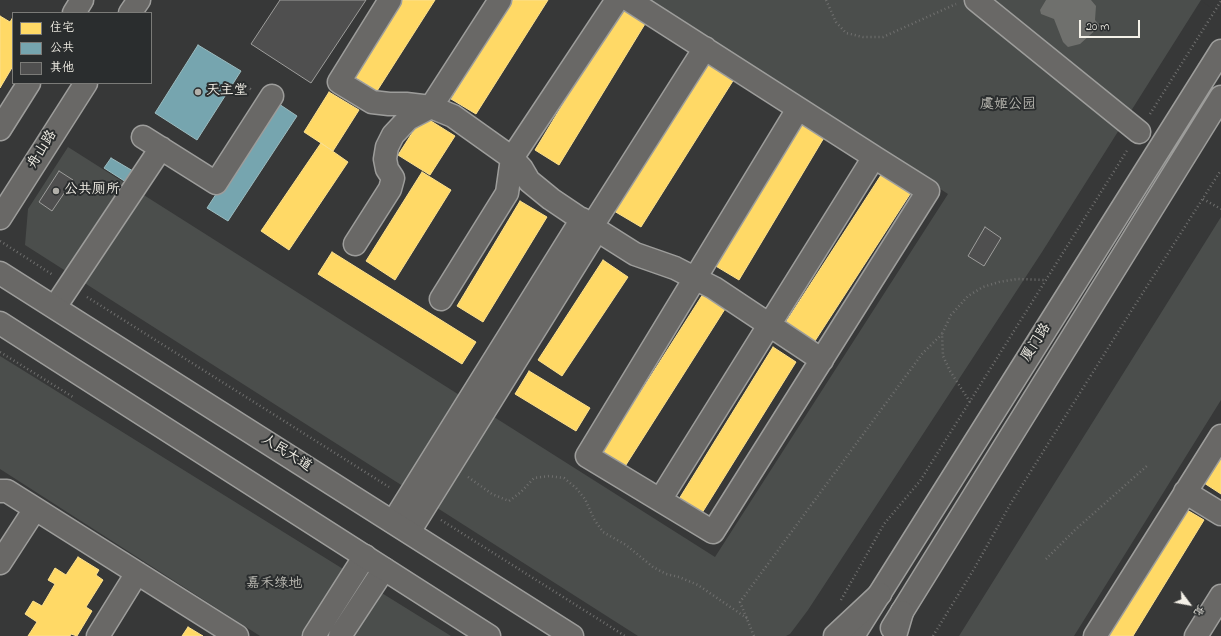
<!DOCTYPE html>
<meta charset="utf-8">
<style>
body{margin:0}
#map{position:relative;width:1221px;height:636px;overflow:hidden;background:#373838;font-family:"Indie Flower","LXGW WenKai TC",sans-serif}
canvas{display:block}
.legend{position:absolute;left:12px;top:12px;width:140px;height:72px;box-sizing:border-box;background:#2a2d2e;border:1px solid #7b7b78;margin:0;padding:5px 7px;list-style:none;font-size:12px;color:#f4f1e8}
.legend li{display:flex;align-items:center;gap:8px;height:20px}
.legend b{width:20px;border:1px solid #7b7b78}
.north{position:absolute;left:1169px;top:584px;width:40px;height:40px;-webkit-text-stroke:3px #2a2d2e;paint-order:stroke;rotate:122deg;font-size:11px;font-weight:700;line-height:16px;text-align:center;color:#f4f1e8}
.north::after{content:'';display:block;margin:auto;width:14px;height:18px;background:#f4f1e8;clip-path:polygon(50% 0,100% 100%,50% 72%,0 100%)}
.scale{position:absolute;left:1079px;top:20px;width:61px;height:18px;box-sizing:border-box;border:2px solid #f4f1e8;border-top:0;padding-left:5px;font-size:12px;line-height:14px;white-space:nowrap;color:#f4f1e8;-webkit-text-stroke:3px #2a2d2e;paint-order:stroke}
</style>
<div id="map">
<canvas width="1221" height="636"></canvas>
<ul class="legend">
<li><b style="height:11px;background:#ffd966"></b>住宅</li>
<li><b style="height:11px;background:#76a5af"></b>公共</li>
<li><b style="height:11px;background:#4f4f4f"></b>其他</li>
</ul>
<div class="north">北</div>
<div class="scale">20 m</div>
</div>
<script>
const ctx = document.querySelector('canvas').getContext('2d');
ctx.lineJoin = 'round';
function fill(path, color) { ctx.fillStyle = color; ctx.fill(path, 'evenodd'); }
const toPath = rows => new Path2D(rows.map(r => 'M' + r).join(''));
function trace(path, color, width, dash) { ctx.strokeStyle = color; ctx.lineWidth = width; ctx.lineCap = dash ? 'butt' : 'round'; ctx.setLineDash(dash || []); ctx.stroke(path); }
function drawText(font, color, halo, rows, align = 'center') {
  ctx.font = font + ' "Indie Flower","LXGW WenKai TC",sans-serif'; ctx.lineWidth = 4; ctx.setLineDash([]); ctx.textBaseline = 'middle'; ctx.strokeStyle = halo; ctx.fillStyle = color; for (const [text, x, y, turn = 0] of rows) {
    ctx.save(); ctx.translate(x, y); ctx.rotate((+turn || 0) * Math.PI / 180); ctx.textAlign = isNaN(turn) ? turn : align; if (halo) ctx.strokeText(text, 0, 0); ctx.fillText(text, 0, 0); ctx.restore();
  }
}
const green = toPath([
 [647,0,1201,0,1042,252,808,610,790,634,786,636,638,636,25,245,28,209,68,147,715,557,948,194],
 [1221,217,1221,400,1074,636,959,636],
 [0,356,451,636,260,636,0,469]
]);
const water = toPath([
 [1046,0,1091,0,1096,6,1095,20,1100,26,1080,44,1068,47,1063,42,1054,19,1041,14,1040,10]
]);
const pier = toPath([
 [1202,0,1221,0,1221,15,1203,2]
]);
const homes = toPath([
 [400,0,435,0,377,91,352,75,400,0],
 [513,0,548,0,476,114,451,99,513,0],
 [623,5,648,19,559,165,535,150,623,5],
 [0,16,10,22,13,17,13,66,0,88,0,16],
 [710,59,736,76,641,227,614,211,710,59],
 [329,92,359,110,333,151,304,132,329,92],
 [423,116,455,136,430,175,398,155,423,116],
 [800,122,825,136,739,280,714,265,800,122],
 [321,143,348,162,289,250,261,231,321,143],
 [422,172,451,190,395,280,366,261,422,172],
 [883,172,912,191,813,344,784,325,883,172],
 [520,201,547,217,483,322,457,306,520,201],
 [332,252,476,342,462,364,318,274,332,252],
 [603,260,628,277,562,376,538,360,603,260],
 [703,294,725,309,624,468,601,454,703,294],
 [773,347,796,362,702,513,679,499,773,347],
 [529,371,590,408,576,431,515,394,529,371],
 [1221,454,1221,494,1204,483,1221,454],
 [1182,507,1204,520,1133,636,1103,636,1182,507],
 [78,557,99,570,96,575,103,580,86,607,92,611,77,636,71,634,70,636,28,636,37,622,25,614,33,601,42,606,55,584,48,580,55,568,66,575,78,557],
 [188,627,203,636,182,636,188,627]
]);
const public = toPath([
 [198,45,241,71,197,140,155,113,198,45],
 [276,102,297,116,228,221,207,208,276,102],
 [111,158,133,171,126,182,104,168,111,158]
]);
const building = toPath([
 [280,0,366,0,311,83,251,44,280,0],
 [59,171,73,180,52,211,39,202,59,171],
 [985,227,1001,238,984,266,968,256,985,227]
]);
const path = toPath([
 [826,0,836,22,846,33,863,37,883,37,956,4],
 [240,82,252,90],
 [1150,114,1221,1],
 [1203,199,1221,209],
 [0,241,53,275],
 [87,297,389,487],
 [0,352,73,397],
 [970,402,950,371,943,356,942,334,951,315,968,296,983,287,999,282,1017,279,1046,280],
 [468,477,492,494,509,501,521,492,534,478,549,476,564,478,576,488,585,499,594,519,603,532,626,545,653,567,666,574,679,577,698,585,748,619],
 [441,520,625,636],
 [1046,559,1076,529,1148,465],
 [841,600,884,524,920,481,1128,149],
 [754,636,740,602,922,354,942,334],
 [933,636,974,569,1011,503,1130,313,1221,170]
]);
const minor = toPath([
 [390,0,339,82,372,102,389,104,406,104,431,107,453,116,512,158,522,169,529,181,551,199,597,230,635,254,675,268,714,288,822,360],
 [629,0,874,157,660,500],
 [976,0,1139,132],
 [74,13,82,0],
 [130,13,139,0],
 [798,109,587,456,713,532,928,191,874,157],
 [0,129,29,83],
 [143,137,216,183,272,96],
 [0,218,86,83],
 [592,226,705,48],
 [355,244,390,189,393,178,387,169,385,159,387,147,393,135,408,119,431,107,500,0],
 [441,299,507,193,512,158,617,0],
 [55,307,161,148],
 [0,491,7,491,237,636],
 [1185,492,1221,514],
 [393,522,582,219],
 [409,532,597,230],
 [0,563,35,509],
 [892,628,1221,97],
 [98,636,137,573],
 [314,636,365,556],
 [340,636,384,569],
 [853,636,1221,51],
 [1095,636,1221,436],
 [1196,636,1221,596]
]);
const major = toPath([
 [0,273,572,636],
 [0,323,489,636],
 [835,636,880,594],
 [895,636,902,612]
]);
const markers = [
 [198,92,4,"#b2b0aa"],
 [56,191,4,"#b2b0aa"]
];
const poiNames = [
 ["天主堂",206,92],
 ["公共厕所",64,191]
];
const parkNames = [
 ["虞姬公园",1008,106],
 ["嘉禾绿地",274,585]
];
const streetNames = [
 ["舟山路",43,150,-58],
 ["厦门路",1037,343,-58],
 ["人民大道",286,454,32]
];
fill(green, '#4b4e4c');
fill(water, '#6f706d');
fill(pier, '#373838');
fill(homes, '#ffd966');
trace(homes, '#fce08d', 1);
fill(public, '#76a5af');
trace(public, '#9cbcc0', 1);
fill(building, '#4f4f4f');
trace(building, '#9d9d9b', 1);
trace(minor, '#9d9d9b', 25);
trace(major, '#9d9d9b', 25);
trace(path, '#70706f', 2.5, [1, 3]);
trace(minor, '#696866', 22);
trace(major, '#696866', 22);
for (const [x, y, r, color] of markers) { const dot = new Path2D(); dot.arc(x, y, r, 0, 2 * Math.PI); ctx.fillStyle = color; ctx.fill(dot); trace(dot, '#2a2d2e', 1.5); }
drawText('14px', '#f4f1e8', '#2a2d2e', poiNames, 'left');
drawText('14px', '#bab9b2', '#2a2d2e', parkNames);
drawText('14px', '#f4f1e8', '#2a2d2e', streetNames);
</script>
